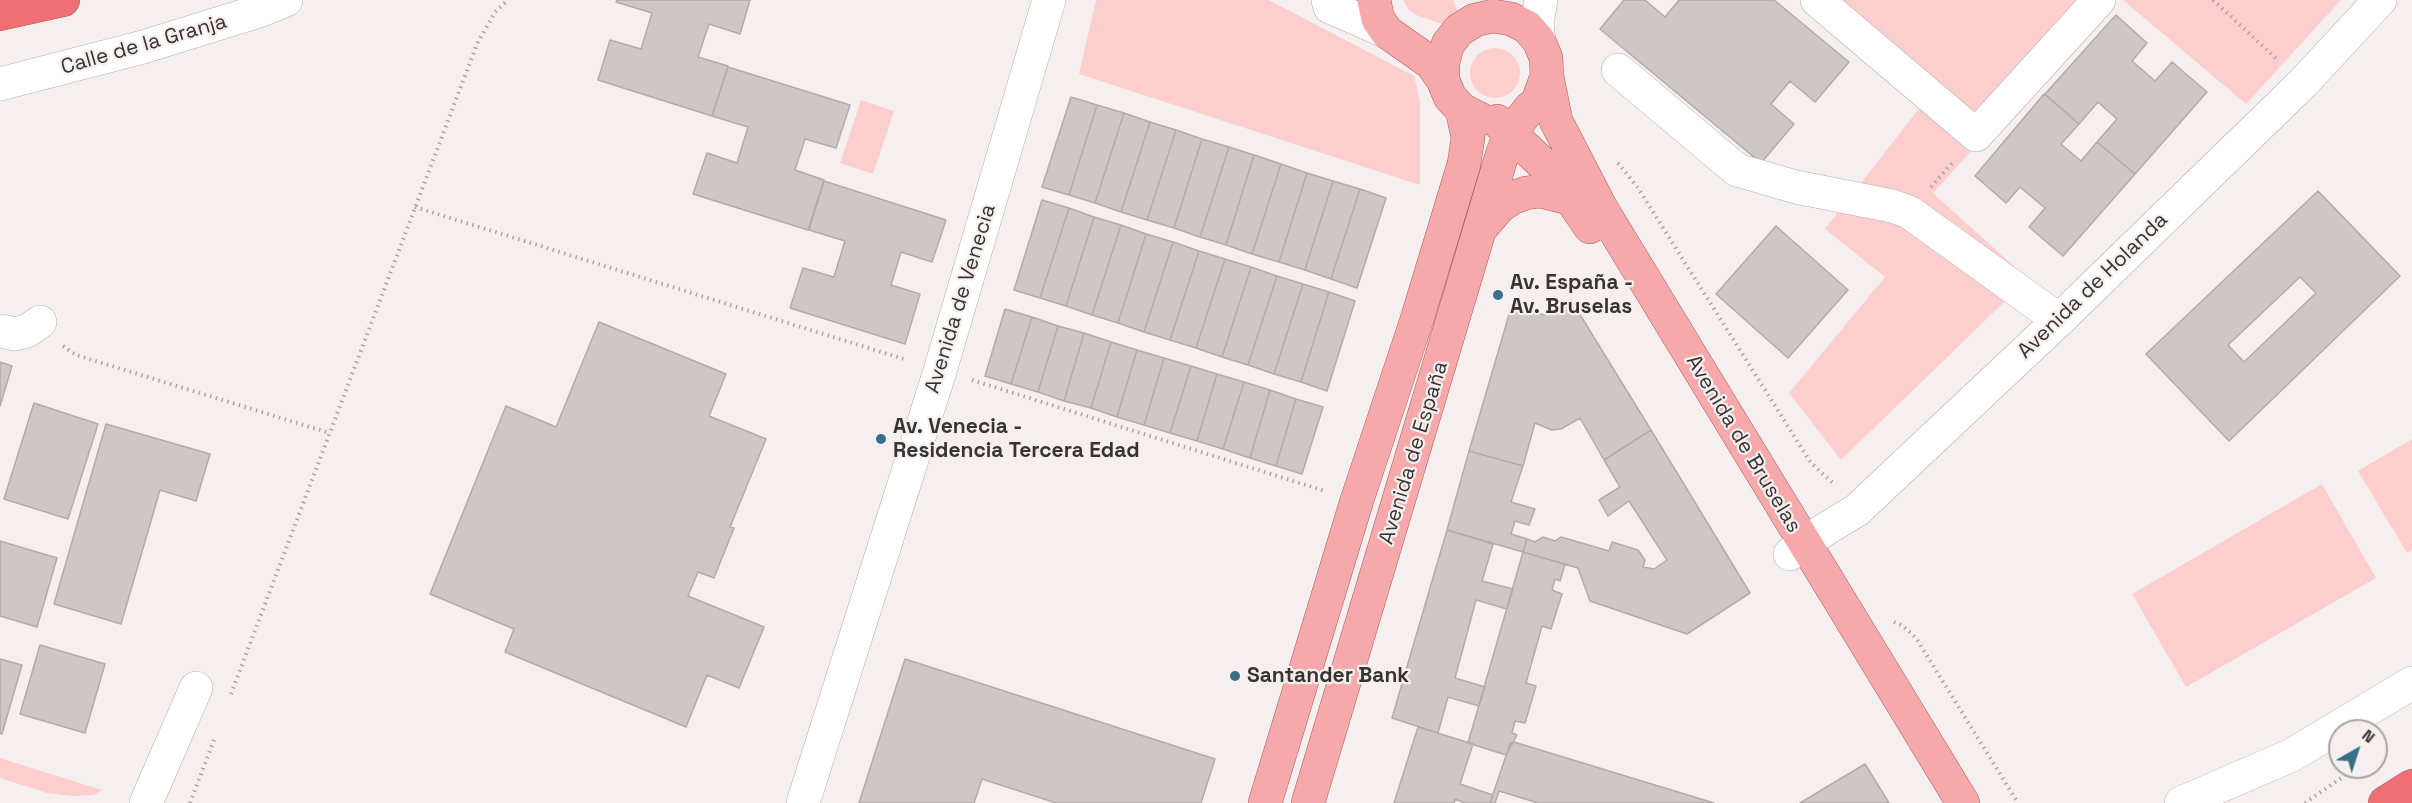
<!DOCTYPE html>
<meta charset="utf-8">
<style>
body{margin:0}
#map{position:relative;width:2412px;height:803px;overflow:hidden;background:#f6efef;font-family:"Space Grotesk",sans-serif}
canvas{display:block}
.north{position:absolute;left:2328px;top:719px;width:60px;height:60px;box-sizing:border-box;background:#f6efef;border:2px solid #a9a4a4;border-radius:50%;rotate:39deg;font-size:16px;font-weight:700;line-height:24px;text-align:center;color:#363433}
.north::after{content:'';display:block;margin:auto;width:21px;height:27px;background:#38708a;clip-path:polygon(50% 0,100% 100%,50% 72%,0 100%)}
</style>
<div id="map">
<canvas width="2412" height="803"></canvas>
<div class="north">N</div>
</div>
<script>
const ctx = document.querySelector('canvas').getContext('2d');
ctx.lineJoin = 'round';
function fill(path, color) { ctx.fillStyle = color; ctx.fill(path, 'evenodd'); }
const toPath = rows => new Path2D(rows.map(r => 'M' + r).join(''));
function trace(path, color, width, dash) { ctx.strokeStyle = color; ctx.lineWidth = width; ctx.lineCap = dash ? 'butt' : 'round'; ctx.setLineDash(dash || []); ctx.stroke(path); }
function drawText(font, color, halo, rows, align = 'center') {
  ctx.font = font + ' "Space Grotesk",sans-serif'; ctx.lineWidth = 4.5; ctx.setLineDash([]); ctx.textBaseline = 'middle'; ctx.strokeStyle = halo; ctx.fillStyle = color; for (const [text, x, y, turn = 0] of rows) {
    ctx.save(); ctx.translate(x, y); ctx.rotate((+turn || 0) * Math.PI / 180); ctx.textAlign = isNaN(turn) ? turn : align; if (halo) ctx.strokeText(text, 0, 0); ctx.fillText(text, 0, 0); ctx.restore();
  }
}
const green = toPath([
 [1096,0,1269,0,1414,76,1420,101,1420,185,1079,74],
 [1403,0,1453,0,1458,12,1446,23,1442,24,1416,15,1409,10],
 [1809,0,2110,0,1933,193,2028,279,1841,460,1789,393,1885,277,1825,229,1925,101],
 [2123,0,2341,0,2246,104],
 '1470 73a25 25 0 1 1 50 0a25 25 0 1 1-50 0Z',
 [861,100,894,111,873,174,840,163],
 [2412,439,2412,550,2407,553,2358,471],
 [2322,484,2376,578,2186,687,2132,594],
 [0,758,102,790,94,795,73,796,47,793,0,778]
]);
const building = toPath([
 [617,0,750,0,740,34,709,24,698,57,728,66,712,116,598,80,610,40,641,49,652,13,616,2,617,0],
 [1624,0,1645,0,1665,17,1679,0,1774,0,1849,62,1815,102,1790,81,1771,104,1794,124,1761,163,1600,29,1624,0],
 [2116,15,2147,43,2132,61,2155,81,2172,62,2207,92,2135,174,2097,142,2117,119,2098,102,2079,124,2045,94,2116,15],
 [728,67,850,105,836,148,805,139,795,170,824,180,808,230,693,194,707,153,737,163,748,127,712,116,728,67],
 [2044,94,2079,124,2061,144,2081,161,2097,142,2135,174,2063,256,2029,227,2045,208,2020,187,2006,203,1975,176,2044,94],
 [1071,97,1097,105,1069,195,1042,187,1071,97],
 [1097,105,1124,113,1095,203,1069,195,1097,105],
 [1124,113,1150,122,1121,212,1095,203,1124,113],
 [1150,122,1176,130,1147,220,1121,212,1150,122],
 [1176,130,1202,139,1174,228,1147,220,1176,130],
 [1202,139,1229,147,1200,237,1174,228,1202,139],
 [1229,147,1254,155,1226,245,1200,237,1229,147],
 [1254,155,1281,164,1252,254,1226,245,1254,155],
 [1281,164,1307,173,1279,262,1252,254,1281,164],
 [1307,173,1333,181,1305,270,1279,262,1307,173],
 [824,181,946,220,932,262,901,252,891,285,920,294,905,344,790,308,803,268,834,277,845,241,809,230,824,181],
 [1333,181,1360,189,1331,279,1305,270,1333,181],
 [1360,189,1386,198,1357,288,1331,279,1360,189],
 [2318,191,2400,276,2229,441,2146,354,2318,191],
 [2300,277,2316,293,2244,362,2228,345,2300,277],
 [1042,200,1069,208,1040,298,1014,290,1042,200],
 [1069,208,1094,217,1066,306,1040,298,1069,208],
 [1094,217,1121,225,1092,315,1066,306,1094,217],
 [1121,225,1146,234,1118,323,1092,315,1121,225],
 [1776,226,1848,290,1788,358,1716,294,1776,226],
 [1146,234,1173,242,1144,332,1118,323,1146,234],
 [1173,242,1199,251,1170,340,1144,332,1173,242],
 [1199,251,1225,259,1196,348,1170,340,1199,251],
 [1225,259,1251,267,1222,357,1196,348,1225,259],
 [1251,267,1277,276,1248,365,1222,357,1251,267],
 [1277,276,1303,284,1274,374,1248,365,1277,276],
 [1303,284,1329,292,1301,382,1274,374,1303,284],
 [1329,292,1355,301,1327,391,1301,382,1329,292],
 [1571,300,1651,430,1604,460,1580,418,1561,429,1552,430,1535,423,1523,466,1469,451,1511,308,1545,315,1571,300],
 [1005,309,1032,317,1011,384,985,376,1005,309],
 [1032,317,1058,326,1038,392,1011,384,1032,317],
 [599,322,726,374,709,416,766,439,730,527,734,528,714,578,698,572,688,596,764,627,739,688,707,675,686,727,505,652,514,629,430,594,506,406,556,427,599,322],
 [1058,326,1084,333,1064,401,1038,392,1058,326],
 [1084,333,1111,342,1091,408,1064,401,1084,333],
 [1111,342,1137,350,1117,417,1091,408,1111,342],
 [1137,350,1164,358,1144,425,1117,417,1137,350],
 [1164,358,1191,366,1170,433,1144,425,1164,358],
 [0,362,12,366,0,406,0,362],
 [1191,366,1217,374,1197,441,1170,433,1191,366],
 [1217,374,1244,382,1223,449,1197,441,1217,374],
 [1244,382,1270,390,1250,458,1223,449,1244,382],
 [1270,390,1296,399,1276,466,1250,458,1270,390],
 [1296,399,1323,407,1302,474,1276,466,1296,399],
 [34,403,98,424,68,519,4,499,34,403],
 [106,424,210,454,196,501,160,490,121,624,54,604,106,424],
 [1651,430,1750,593,1687,634,1590,601,1578,568,1523,552,1527,539,1535,542,1543,537,1555,541,1561,537,1609,551,1612,542,1638,550,1645,560,1643,567,1654,569,1667,560,1629,501,1608,516,1599,500,1620,487,1604,460,1651,430],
 [1469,451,1523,466,1511,502,1535,509,1529,525,1515,521,1511,534,1527,539,1523,552,1447,530,1469,451],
 [1447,530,1493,544,1482,581,1513,589,1507,609,1476,600,1455,678,1485,687,1479,706,1448,697,1438,733,1392,718,1447,530],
 [0,541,57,558,37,627,0,616,0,541],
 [1523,552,1565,564,1560,581,1555,579,1552,590,1562,594,1551,629,1542,626,1526,683,1536,686,1525,723,1515,721,1512,733,1517,735,1506,755,1468,743,1523,552],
 [40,645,105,664,85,733,20,714,40,645],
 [0,659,22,665,2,734,0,733,0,659],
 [905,659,1215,759,1201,803,1056,803,982,779,974,803,859,803,905,659],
 [1418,727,1473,744,1460,784,1493,795,1490,803,1465,803,1455,799,1454,803,1394,803,1418,727],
 [1514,742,1714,803,1538,803,1499,791,1495,803,1490,803,1510,744,1514,742],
 [1865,764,1889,803,1800,803,1865,764]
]);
const path = toPath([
 [2213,0,2279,61],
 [1618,163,1638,188,1811,463,1834,484],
 [1931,187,1954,161],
 [415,207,907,360],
 [63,346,76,355,330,433],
 [972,380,1325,491],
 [1894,622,1903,626,1916,638,2018,803],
 [231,694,477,44,495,12,508,0],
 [190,803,214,740],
 [2305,803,2357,767]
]);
const minor = toPath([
 [1328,0,1330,7,1387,32],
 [1817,0,1976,135,2099,0],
 [1539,41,1537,23,1541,0],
 [1618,70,1737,170,1796,187,1892,206,1909,212,2059,320],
 [0,84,143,47,259,11,286,0],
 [0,331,15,334,27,331,40,322],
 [1790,554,1803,543,1857,510,2059,320,2303,83,2380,0],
 [146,803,196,688],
 [803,803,940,371,1049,0],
 [2181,803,2292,755,2412,683]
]);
const major = toPath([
 [1374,0,1378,19,1387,32,1431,63,1443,80,1450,97,1462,110,1480,119],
 [1547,76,1556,121,1601,208,1963,803],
 [1443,80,1443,62,1448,44,1459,30,1475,20,1493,16,1511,19,1527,27,1539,41,1546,58,1547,76,1540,95],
 [1497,121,1543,164,1566,192,1590,227],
 [1480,229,1500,206,1512,198,1526,193,1540,191,1572,199],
 [1265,803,1357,500,1417,319,1464,164,1468,138,1462,110],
 [1308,803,1502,155,1510,133,1530,108]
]);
const highway = toPath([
 [0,14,63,0],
 [2385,803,2412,786]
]);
const markers = [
 [1498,295,6,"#38708a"],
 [881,439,6,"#38708a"],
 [1235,676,6,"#38708a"]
];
const streetNames = [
 ["Calle de la Granja",144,45,-16],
 ["Avenida de Holanda",2093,286,-44],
 ["Avenida de Venecia",961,299,-73],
 ["Avenida de Bruselas",1743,444,59],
 ["Avenida de España",1414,453,-73]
];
const poiNames = [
 ["Av. España -",1510,283],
 ["Av. Bruselas",1510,307],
 ["Av. Venecia -",893,427],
 ["Residencia Tercera Edad",893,451],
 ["Santander Bank",1247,676]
];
fill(green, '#fccfce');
fill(building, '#cec7c7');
trace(building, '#b2abab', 1.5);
trace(minor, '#b3acac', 34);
trace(major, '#ae5b5c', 34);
trace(highway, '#ae5b5c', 34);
trace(path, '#aaa5a4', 4, [1.5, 4.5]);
trace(minor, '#fff', 33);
trace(major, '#f5a9aa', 33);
trace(highway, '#ef7072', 33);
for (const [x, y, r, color] of markers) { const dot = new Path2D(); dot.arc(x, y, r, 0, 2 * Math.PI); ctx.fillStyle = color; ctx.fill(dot); trace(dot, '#f6efef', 2); }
drawText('21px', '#363433', '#f6efef', streetNames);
drawText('bold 21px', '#363433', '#f6efef', poiNames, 'left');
</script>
